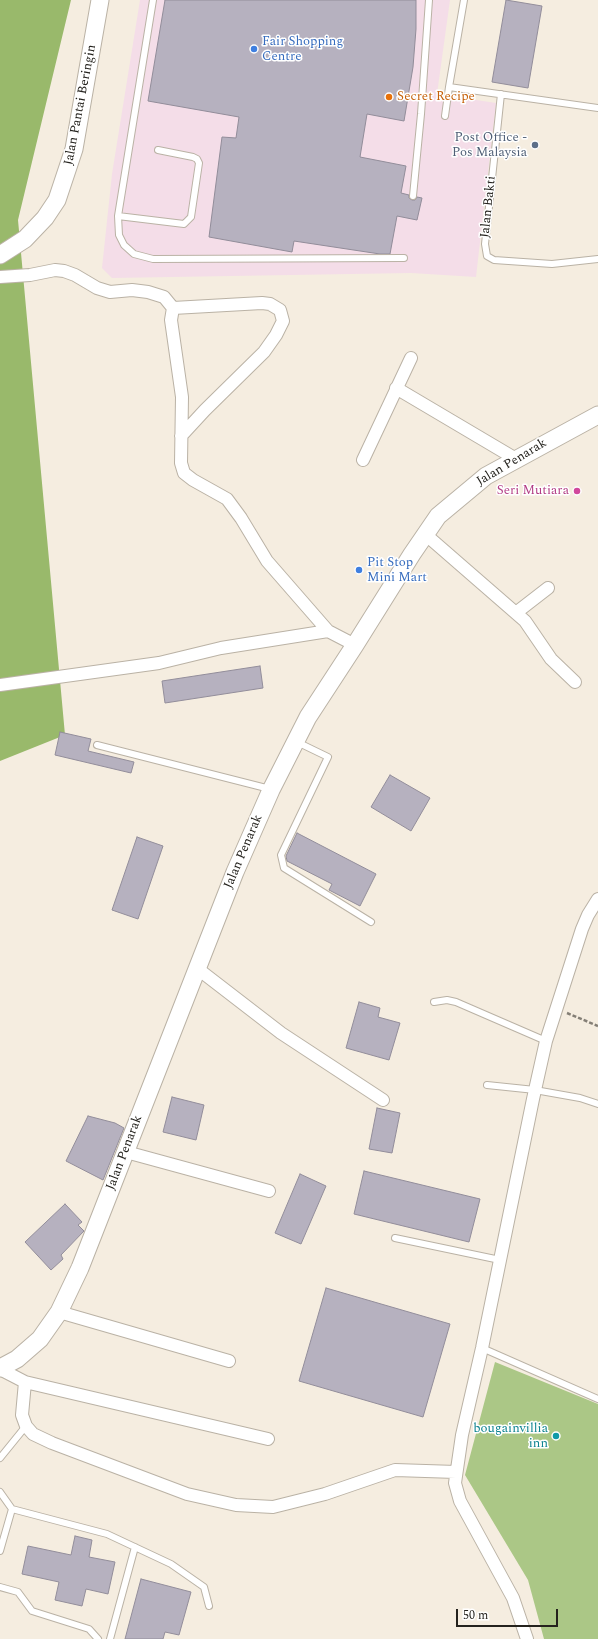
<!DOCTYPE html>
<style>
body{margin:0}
#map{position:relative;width:598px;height:1639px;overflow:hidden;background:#f5ede0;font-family:Spectral,serif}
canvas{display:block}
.scale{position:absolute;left:456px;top:1609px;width:102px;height:18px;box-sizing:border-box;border:2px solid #24221d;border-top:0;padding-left:5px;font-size:12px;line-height:14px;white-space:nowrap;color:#24221d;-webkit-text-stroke:3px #fff;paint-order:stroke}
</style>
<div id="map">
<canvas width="598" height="1639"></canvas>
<div class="scale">50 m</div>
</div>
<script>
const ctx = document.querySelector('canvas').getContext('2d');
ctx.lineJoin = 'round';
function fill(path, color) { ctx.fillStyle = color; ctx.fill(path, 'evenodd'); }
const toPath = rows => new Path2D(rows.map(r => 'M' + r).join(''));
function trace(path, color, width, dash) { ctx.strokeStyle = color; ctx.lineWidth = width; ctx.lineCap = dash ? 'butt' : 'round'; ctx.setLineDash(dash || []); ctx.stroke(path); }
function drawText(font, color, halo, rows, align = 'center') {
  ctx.font = font + ' Spectral,serif'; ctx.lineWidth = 3; ctx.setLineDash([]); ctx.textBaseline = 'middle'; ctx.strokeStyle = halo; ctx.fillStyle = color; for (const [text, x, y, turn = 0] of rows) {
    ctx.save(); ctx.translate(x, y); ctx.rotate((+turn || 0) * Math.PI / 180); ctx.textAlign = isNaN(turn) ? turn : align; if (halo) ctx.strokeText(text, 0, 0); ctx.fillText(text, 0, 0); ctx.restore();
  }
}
const commercial = toPath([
 [140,0,450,0,437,94,496,103,476,277,411,273,112,278,102,268,112,174]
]);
const green = toPath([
 [495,1362,598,1404,598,1639,544,1639,528,1580,465,1475]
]);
const forest = toPath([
 [0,0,71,0,18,220,65,735,0,761]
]);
const building = toPath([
 [165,0,416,0,416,29,413,67,404,121,367,114,360,157,406,166,401,193,409,195,409,198,412,200,415,200,417,197,422,198,417,220,397,216,390,254,380,254,294,241,292,252,209,237,222,137,236,138,239,117,148,101,165,0],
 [506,0,542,6,528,88,492,82,506,0],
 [260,666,263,688,165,703,162,681,260,666],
 [60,732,91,739,88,751,134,762,131,773,55,755,60,732],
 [390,775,430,798,411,831,371,807,390,775],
 [297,833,376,874,360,906,329,890,332,884,287,861,286,856,297,833],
 [137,837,163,846,138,919,112,910,137,837],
 [359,1002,380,1008,378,1017,400,1023,389,1060,346,1048,359,1002],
 [172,1097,204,1105,196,1140,163,1132,172,1097],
 [377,1108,400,1113,392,1153,369,1149,377,1108],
 [88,1116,115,1123,124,1128,103,1180,66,1161,88,1116],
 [364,1171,480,1199,469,1242,354,1214,364,1171],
 [300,1174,326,1186,301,1244,275,1233,300,1174],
 [65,1204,82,1222,78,1225,84,1231,61,1255,63,1259,51,1270,25,1242,65,1204],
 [326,1288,450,1324,423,1417,299,1381,326,1288],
 [75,1536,92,1540,89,1557,115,1562,108,1594,86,1589,82,1606,55,1600,59,1582,22,1574,28,1546,71,1555,75,1536],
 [141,1579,191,1592,179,1635,165,1632,163,1639,125,1639,141,1579]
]);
const path = toPath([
 [567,1013,598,1026]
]);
const lane = toPath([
 [153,0,118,216,119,235,124,245,134,254,153,259,404,258],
 [449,87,464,0],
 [501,94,485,244,487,256,494,260,552,264,598,259],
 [445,116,449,87,598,108],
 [413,196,421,114,429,0],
 [118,216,184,224,191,217,199,163,197,159,193,157,158,150],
 [297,742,328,757,281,855,284,868,371,922],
 [97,745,270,789],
 [434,1002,447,1000,456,1002,546,1041],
 [487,1085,535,1090,580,1098,598,1104],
 [395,1238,500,1260],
 [482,1348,598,1399],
 [0,1458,26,1426],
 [0,1492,12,1509,107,1534,171,1564,204,1587,209,1606],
 [0,1551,12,1509],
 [0,1587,18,1592,32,1611,89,1629,98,1639],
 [110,1639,135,1547]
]);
const street = toPath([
 [0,277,30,275,55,270,64,271,75,275,97,288,110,292,132,290,148,292,164,297,173,308,171,320,182,397,181,463,184,473,193,480,227,499,241,518,267,561,328,631,355,645],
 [173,308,262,303,270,304,280,310,283,321,276,335,264,352,205,410,181,436],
 [396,388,516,459],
 [363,460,411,358],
 [425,534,525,621,551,659,575,682],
 [517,612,548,588],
 [0,685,159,663,221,648,328,631],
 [198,969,281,1033,383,1100],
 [126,1152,269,1191],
 [59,1312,229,1361],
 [0,1369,25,1382,268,1439],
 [25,1382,22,1415,26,1426,33,1434,52,1443,187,1494,236,1505,273,1507,325,1494,395,1470,456,1472],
 [527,1639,513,1598,460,1501,455,1483,462,1435,482,1348,533,1099,546,1041,582,929,588,915,598,899]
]);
const secondary = toPath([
 [0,255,25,239,45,218,57,200,74,149,100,0],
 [0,1368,17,1359,40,1339,59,1312,80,1268,235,872,271,790,308,717,355,645,412,554,438,516,486,476,598,415]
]);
const markers = [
 [254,49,4,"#3f7fe0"],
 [389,97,4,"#e8710a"],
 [535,145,4,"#5c6f8a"],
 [577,491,4,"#d1479c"],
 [359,570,4,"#3f7fe0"],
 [556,1436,4,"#0f9aa8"]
];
const shopNames = [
 ["Fair Shopping",262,42],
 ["Centre",262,57],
 ["Pit Stop",367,563],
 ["Mini Mart",367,578]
];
const foodNames = [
 ["Secret Recipe",397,97]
];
const streetNames = [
 ["Jalan Pantai Beringin",81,105,-79],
 ["Jalan Bakti",489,207,-84],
 ["Jalan Penarak",512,463,-31],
 ["Jalan Penarak",244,852,-67],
 ["Jalan Penarak",125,1153,-69]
];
const serviceNames = [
 ["Post Office -",527,138],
 ["Pos Malaysia",527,153]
];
const hotelNames = [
 ["Seri Mutiara",569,491]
];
const cultureNames = [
 ["bougainvillia",548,1429],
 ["inn",548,1444]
];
fill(commercial, '#f4dde8');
fill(green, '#abc786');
fill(forest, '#99b96b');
fill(building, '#b6b1bf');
trace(building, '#928d9a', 1);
trace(lane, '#bab2a5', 8);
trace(street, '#bab2a5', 14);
trace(secondary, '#bab2a5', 19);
trace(path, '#847f76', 2.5, [4, 2]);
trace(lane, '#fff', 6);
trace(street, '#fff', 12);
trace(secondary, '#fff', 17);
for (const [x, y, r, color] of markers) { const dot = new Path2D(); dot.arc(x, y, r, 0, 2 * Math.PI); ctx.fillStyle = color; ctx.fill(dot); trace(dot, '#fff', 1.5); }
drawText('13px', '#366cbe', '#fff', shopNames, 'left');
drawText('13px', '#c56008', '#fff', foodNames, 'left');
drawText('13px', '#24221d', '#fff', streetNames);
drawText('13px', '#4e5e75', '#fff', serviceNames, 'right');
drawText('13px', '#b23c85', '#fff', hotelNames, 'right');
drawText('13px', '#0d838f', '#fff', cultureNames, 'right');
</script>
